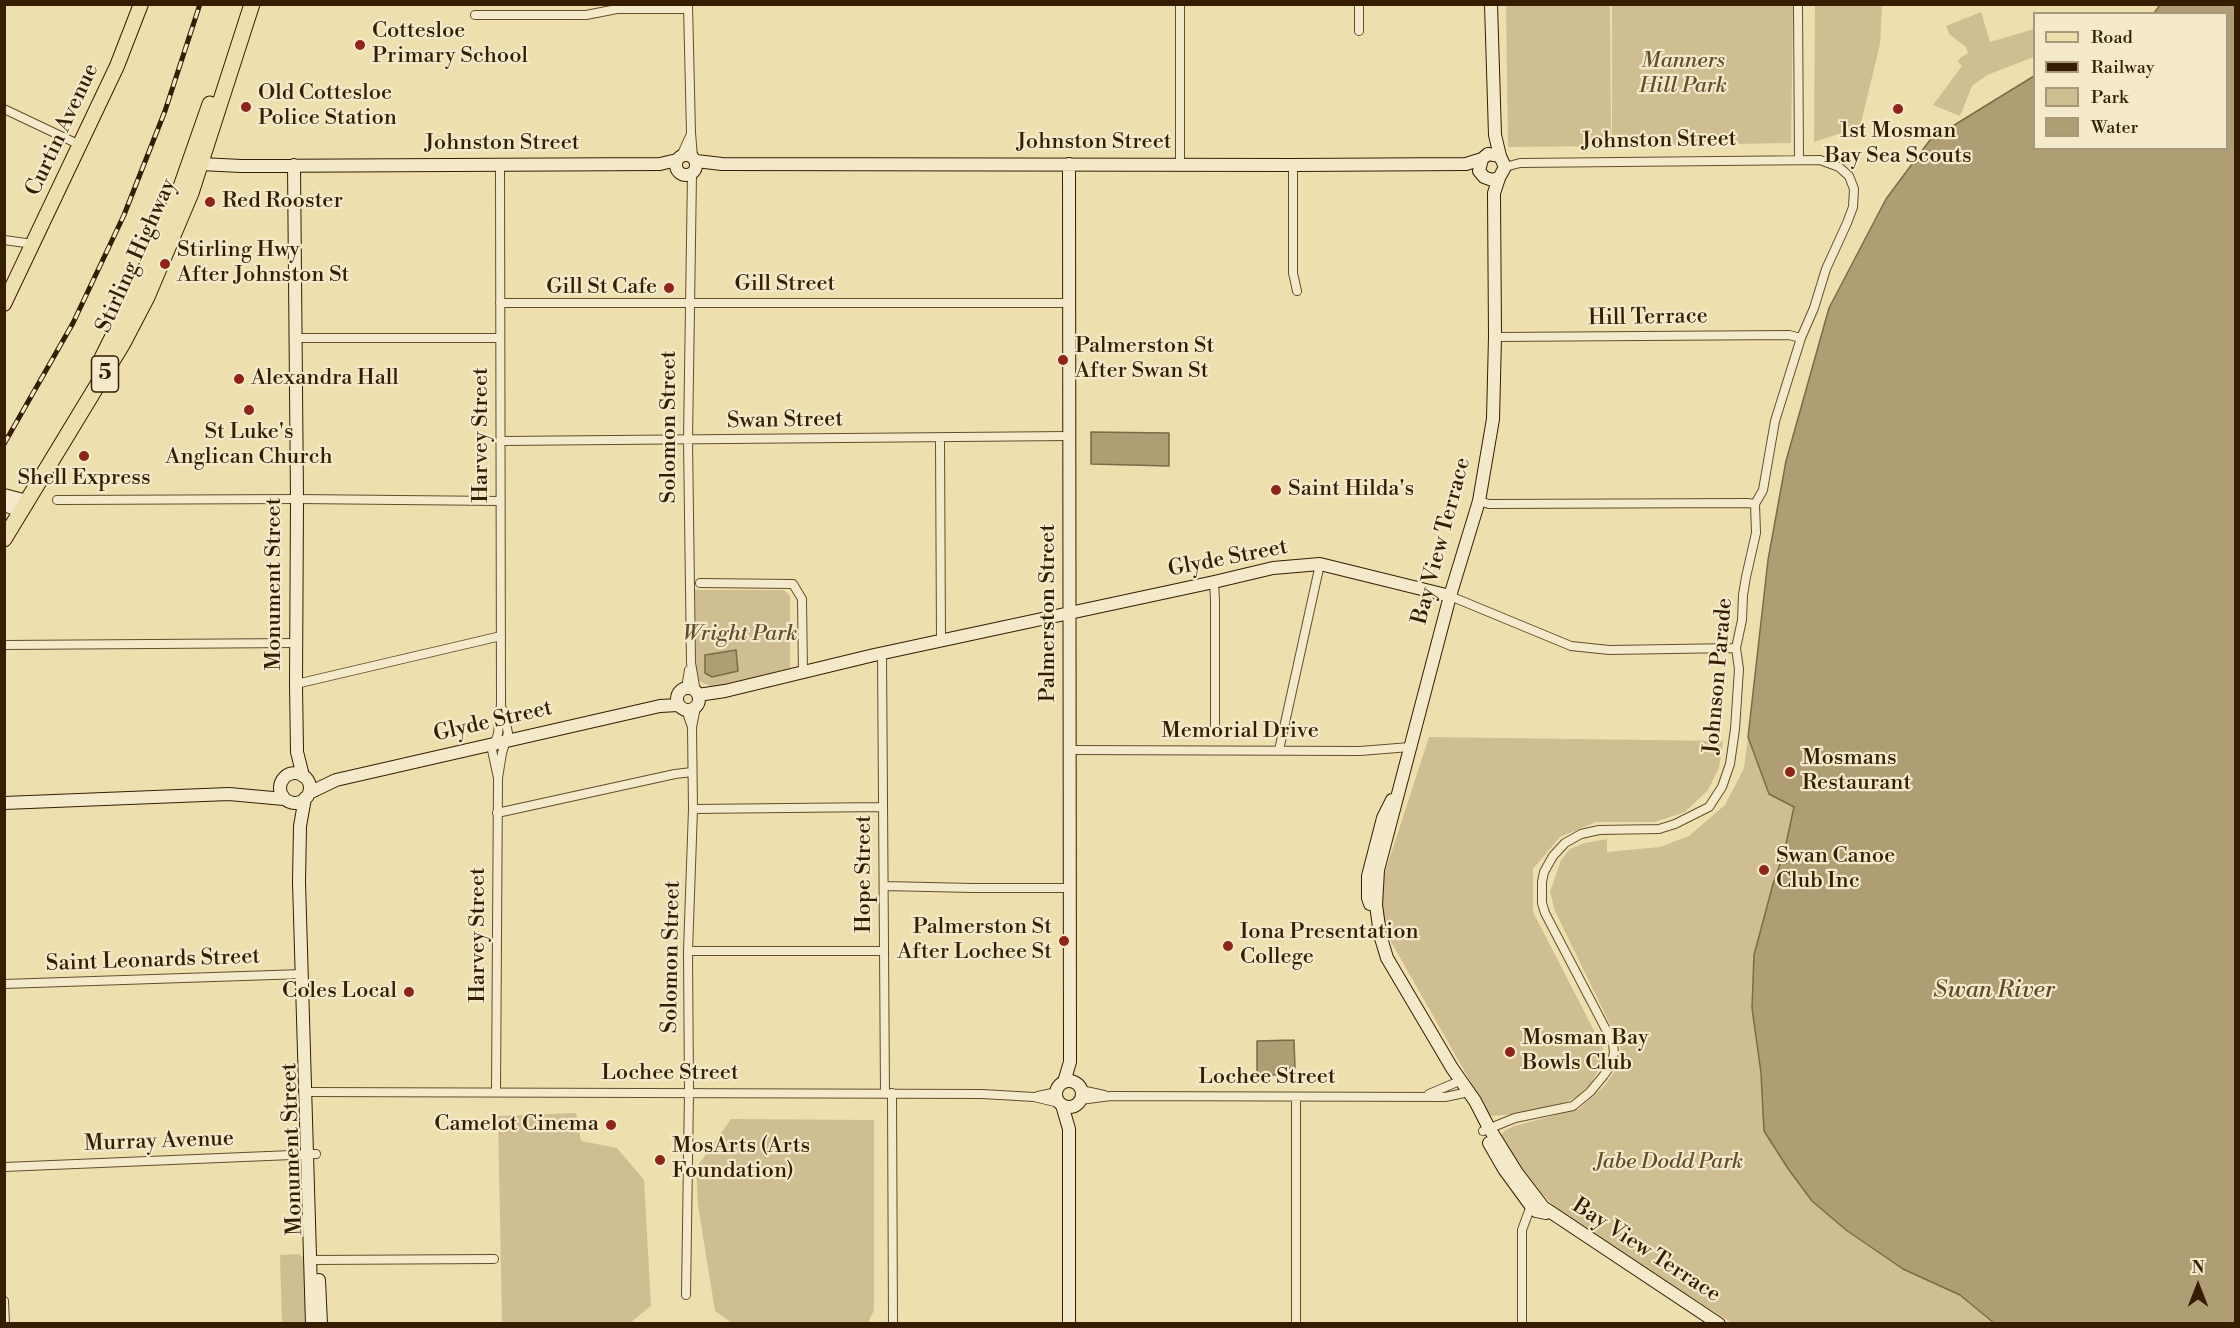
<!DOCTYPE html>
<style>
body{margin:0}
#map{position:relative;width:2240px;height:1328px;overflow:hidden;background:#eedfaf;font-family:"Libre Bodoni",serif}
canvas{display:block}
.frame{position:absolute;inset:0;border:6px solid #351d00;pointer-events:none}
.legend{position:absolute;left:2033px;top:12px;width:195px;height:138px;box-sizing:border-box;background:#f4eacb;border:2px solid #a8987a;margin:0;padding:8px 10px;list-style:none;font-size:18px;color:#351d00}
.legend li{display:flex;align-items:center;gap:12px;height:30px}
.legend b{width:30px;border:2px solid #a8987a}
.north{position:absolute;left:2168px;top:1256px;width:60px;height:60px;-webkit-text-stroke:4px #f4eacb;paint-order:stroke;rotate:0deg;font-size:16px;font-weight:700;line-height:24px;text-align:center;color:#351d00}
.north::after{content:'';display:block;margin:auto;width:21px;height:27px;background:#351d00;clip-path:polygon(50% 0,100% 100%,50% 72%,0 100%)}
</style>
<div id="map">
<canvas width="2240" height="1328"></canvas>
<div class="frame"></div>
<ul class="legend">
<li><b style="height:8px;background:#eedfaf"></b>Road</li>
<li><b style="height:8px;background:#351d00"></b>Railway</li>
<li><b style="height:16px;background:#cfbe91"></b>Park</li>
<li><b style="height:16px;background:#af9d74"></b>Water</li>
</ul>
<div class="north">N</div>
</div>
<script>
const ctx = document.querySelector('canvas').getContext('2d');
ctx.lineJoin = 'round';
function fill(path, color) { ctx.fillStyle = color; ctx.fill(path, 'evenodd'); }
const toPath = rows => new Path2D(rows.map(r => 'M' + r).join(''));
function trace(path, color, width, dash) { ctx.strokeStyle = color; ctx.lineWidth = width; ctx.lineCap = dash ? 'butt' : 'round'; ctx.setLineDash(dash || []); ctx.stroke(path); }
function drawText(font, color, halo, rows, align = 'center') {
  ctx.font = font + ' "Libre Bodoni",serif'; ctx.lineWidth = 4.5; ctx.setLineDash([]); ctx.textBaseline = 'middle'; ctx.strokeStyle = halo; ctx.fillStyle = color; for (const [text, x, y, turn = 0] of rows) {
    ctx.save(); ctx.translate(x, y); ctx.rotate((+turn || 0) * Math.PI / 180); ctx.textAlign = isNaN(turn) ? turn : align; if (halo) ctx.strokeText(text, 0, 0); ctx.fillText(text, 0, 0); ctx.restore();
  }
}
const green = toPath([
 [1506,5,1610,5,1611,146,1508,147],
 [1612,5,1793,5,1791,143,1612,146],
 [1815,5,1882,5,1880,44,1860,127,1814,142],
 [1981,12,1990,42,2034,29,2034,57,1987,75,1972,86,1960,116,1933,105,1962,66,1958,62,1960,58,1968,53,1966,47,1949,34,1946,26],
 [695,590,784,590,790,596,790,668,713,687,699,681,696,671],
 [1429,737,1723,741,1719,768,1708,790,1685,812,1655,822,1596,822,1560,837,1533,869,1533,912,1603,1048,1600,1067,1591,1083,1577,1097,1561,1104,1515,1114,1490,1116,1381,924,1377,897],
 [1748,737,1769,794,1794,807,1784,853,1773,884,1754,955,1764,1131,1789,1170,1812,1201,1846,1230,1903,1269,1960,1295,1994,1323,1732,1323,1568,1219,1544,1196,1524,1174,1499,1138,1504,1131,1514,1126,1579,1109,1605,1085,1619,1065,1621,1055,1620,1045,1555,911,1550,892,1561,860,1570,849,1585,843,1607,839,1607,852,1660,847,1689,836,1725,805,1744,768],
 [576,1113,581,1141,617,1148,644,1180,651,1306,630,1323,502,1323,498,1116],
 [731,1119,874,1120,874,1310,868,1323,732,1323,715,1311,698,1205,696,1168],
 [299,1254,305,1259,307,1323,282,1323,280,1255]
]);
const water = toPath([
 [2160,5,2235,5,2235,1323,1994,1323,1960,1295,1903,1269,1846,1230,1812,1201,1789,1170,1764,1131,1761,1073,1752,1008,1754,955,1773,884,1784,853,1794,807,1769,794,1748,737,1768,560,1786,461,1829,308,1886,199,1930,140,2034,76,2034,148,2226,148,2226,14,2154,13,2160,5],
 [1091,432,1169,433,1169,466,1091,464,1091,432],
 [736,650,738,671,712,677,705,673,705,655,736,650],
 [1294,1040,1295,1068,1278,1069,1278,1075,1257,1075,1257,1041,1294,1040]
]);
const street = toPath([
 [1359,4,1359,31],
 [1798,4,1799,160],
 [688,5,691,133,693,157],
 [475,15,586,15,617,9,688,9],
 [4,109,80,145],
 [681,156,691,134],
 [1180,163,1180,4],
 [1293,165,1293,273,1297,291],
 [692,174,688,440,691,663,696,692],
 [4,240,33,244],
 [500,303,1070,303],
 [1495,337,1789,335,1801,338],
 [296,338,500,338],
 [940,438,941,641],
 [500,441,1070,436],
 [57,500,297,499,500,501],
 [1479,501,1489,504,1747,503,1755,504],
 [1214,582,1215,600,1215,727],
 [700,583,793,584,802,599,803,673],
 [1450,596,1571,646,1609,650,1736,648],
 [4,645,296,643],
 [882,654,885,1093],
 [296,684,501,636],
 [686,688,689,670],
 [686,710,692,727],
 [1070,750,1360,751,1410,747],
 [1279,750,1320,564],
 [498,778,492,750,498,734,501,704,500,165],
 [693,809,883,807],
 [497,813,675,774,692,772],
 [884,886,973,888,1070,888],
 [688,951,884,951],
 [4,984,303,974],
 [1081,1090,1104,1095],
 [305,1092,982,1094,1034,1097,1059,1103],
 [496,1092,498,778,502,753,508,733,503,710],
 [892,1093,893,1324],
 [1429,1094,1462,1080],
 [1038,1096,1057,1092],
 [1296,1097,1296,1324],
 [1080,1100,1111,1096,1445,1097,1469,1092],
 [1483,1131,1515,1118,1573,1106,1590,1092,1604,1075,1611,1065,1614,1053,1613,1043,1545,913,1542,903,1542,882,1544,872,1553,856,1565,843,1581,834,1599,830,1659,829,1675,824,1709,807,1722,787,1730,764,1735,729,1739,669,1736,648,1742,620,1743,595,1746,577,1756,533,1755,504,1763,490,1775,421,1801,338,1814,308,1826,269,1847,223,1853,207,1854,189,1849,176,1839,167,1820,160,1520,163,1505,167],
 [4,1167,316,1154],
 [311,1260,494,1259],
 [686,1295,689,1092,688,951,693,809,692,727,696,707],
 [4,1301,5,1324],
 [1522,1324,1522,1230,1532,1203]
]);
const secondary = toPath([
 [1491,4,1495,135,1500,156,1505,167,1499,178,1492,180,1484,177,1479,171,1482,159,1488,154,1500,156],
 '676 165a10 10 0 1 1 20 0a10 10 0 1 1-20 0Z',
 [696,161,722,164,1293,165,1466,164,1482,159],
 [201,164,241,166,660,164,677,160],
 [294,165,297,499,296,684,297,752,303,776],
 [4,495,27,501],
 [4,505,21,511],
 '677 699a11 11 0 1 1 22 0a11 11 0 1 1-22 0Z',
 [698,695,725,691,874,655,1214,582,1273,568,1320,564,1450,596],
 '280 788a15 15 0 1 1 30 0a15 15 0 1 1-30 0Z',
 [309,793,336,780,660,706,678,705],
 [305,798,300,826,299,882,312,1324],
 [4,803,229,794,284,799],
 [1370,904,1368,898,1368,876,1383,818,1392,800],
 [1378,928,1387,958,1452,1068,1475,1101,1489,1128,1517,1173,1543,1207,1719,1324],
 [1380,934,1376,905,1378,870,1450,596,1479,501,1493,419,1495,337,1494,193,1499,178],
 '1056 1094a13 13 0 1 1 26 0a13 13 0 1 1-26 0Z',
 [1064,1082,1070,1062,1069,164],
 [1062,1105,1069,1129,1069,1324],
 [1489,1143,1504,1169,1531,1206,1536,1211,1546,1213],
 [319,1280,321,1324]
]);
const primary = toPath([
 [4,304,117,66,141,4]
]);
const highway = toPath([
 [102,358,135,292,176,201,210,104],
 [4,539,123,343,147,297,191,193,252,4]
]);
const rail = toPath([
 [4,444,73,323,124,215,165,111,200,4]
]);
const markers = [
 [360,45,6,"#8f2418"],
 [246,107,6,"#8f2418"],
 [1898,109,6,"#8f2418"],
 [210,202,6,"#8f2418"],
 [165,264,6,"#8f2418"],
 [669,288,6,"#8f2418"],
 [1063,360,6,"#8f2418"],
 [239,379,6,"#8f2418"],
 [249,410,6,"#8f2418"],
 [84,456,6,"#8f2418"],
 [1276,490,6,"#8f2418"],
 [1790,772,6,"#8f2418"],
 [1764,870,6,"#8f2418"],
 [1064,941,6,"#8f2418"],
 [1228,946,6,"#8f2418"],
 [409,992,6,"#8f2418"],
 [1510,1052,6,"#8f2418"],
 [611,1125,6,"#8f2418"],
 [660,1160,6,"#8f2418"]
];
const shields = [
 [105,374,27]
];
const shieldNames = [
 ["5",105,374]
];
const poiNames = [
 ["Cottesloe",372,32],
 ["Primary School",372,57],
 ["Old Cottesloe",258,94],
 ["Police Station",258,119],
 ["1st Mosman",1898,132,"center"],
 ["Bay Sea Scouts",1898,157,"center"],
 ["Red Rooster",222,202],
 ["Stirling Hwy",177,251],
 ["After Johnston St",177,276],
 ["Gill St Cafe",657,288,"right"],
 ["Palmerston St",1075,347],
 ["After Swan St",1075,372],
 ["Alexandra Hall",251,379],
 ["St Luke's",249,433,"center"],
 ["Anglican Church",249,458,"center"],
 ["Shell Express",84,479,"center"],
 ["Saint Hilda's",1288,490],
 ["Mosmans",1802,759],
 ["Restaurant",1802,784],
 ["Swan Canoe",1776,857],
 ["Club Inc",1776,882],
 ["Palmerston St",1052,928,"right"],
 ["After Lochee St",1052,953,"right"],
 ["Iona Presentation",1240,933],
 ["College",1240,958],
 ["Coles Local",397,992,"right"],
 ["Mosman Bay",1522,1039],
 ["Bowls Club",1522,1064],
 ["Camelot Cinema",599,1125,"right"],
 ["MosArts (Arts",672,1147],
 ["Foundation)",672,1172]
];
const parkNames = [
 ["Manners",1683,62],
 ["Hill Park",1683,87],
 ["Wright Park",740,635],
 ["Jabe Dodd Park",1669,1163]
];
const streetNames = [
 ["Curtin Avenue",63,130,-65],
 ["Johnston Street",1659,141,-1],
 ["Johnston Street",1094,143],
 ["Johnston Street",502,144],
 ["Stirling Highway",137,256,-66],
 ["Gill Street",785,285],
 ["Hill Terrace",1648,318,-1],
 ["Swan Street",785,421,-1],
 ["Solomon Street",670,427,-90],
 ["Harvey Street",482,435,-90],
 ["Bay View Terrace",1442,541,-75],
 ["Glyde Street",1228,559,-11],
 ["Monument Street",275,584,-90],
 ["Palmerston Street",1049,613,-90],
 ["Johnson Parade",1719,676,-85],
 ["Glyde Street",493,722,-13],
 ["Memorial Drive",1240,732],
 ["Hope Street",865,874,-90],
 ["Harvey Street",479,935,-90],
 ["Solomon Street",672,957,-89],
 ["Saint Leonards Street",153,961,-2],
 ["Lochee Street",670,1074],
 ["Lochee Street",1267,1078],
 ["Murray Avenue",159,1142,-2],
 ["Monument Street",293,1149,-92],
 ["Bay View Terrace",1646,1251,33]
];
const waterNames = [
 ["Swan River",1994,991]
];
fill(green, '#cfbe91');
fill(water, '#af9d74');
trace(water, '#7e6a46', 1.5);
trace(street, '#634e2c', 10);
trace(secondary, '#351d00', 14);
trace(primary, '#351d00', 16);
trace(highway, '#351d00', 17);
trace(street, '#f4eacb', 8);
trace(secondary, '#f4eacb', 12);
trace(primary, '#eedfaf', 14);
trace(highway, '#eedfaf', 15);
trace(rail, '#351d00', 5);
trace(rail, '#f4eacb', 3, [9]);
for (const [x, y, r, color] of markers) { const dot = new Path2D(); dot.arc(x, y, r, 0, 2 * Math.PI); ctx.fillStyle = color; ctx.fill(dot); trace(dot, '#f4eacb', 2); }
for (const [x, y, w] of shields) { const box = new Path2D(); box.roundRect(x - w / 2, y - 18, w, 36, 4.5); ctx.fillStyle = '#f4eacb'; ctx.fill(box); trace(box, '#351d00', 1.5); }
drawText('bold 21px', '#351d00', null, shieldNames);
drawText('22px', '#351d00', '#f4eacb', poiNames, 'left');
drawText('italic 22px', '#634d2c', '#f4eacb', parkNames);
drawText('22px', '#351d00', '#f4eacb', streetNames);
drawText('italic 24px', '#604a29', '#f4eacb', waterNames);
</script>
